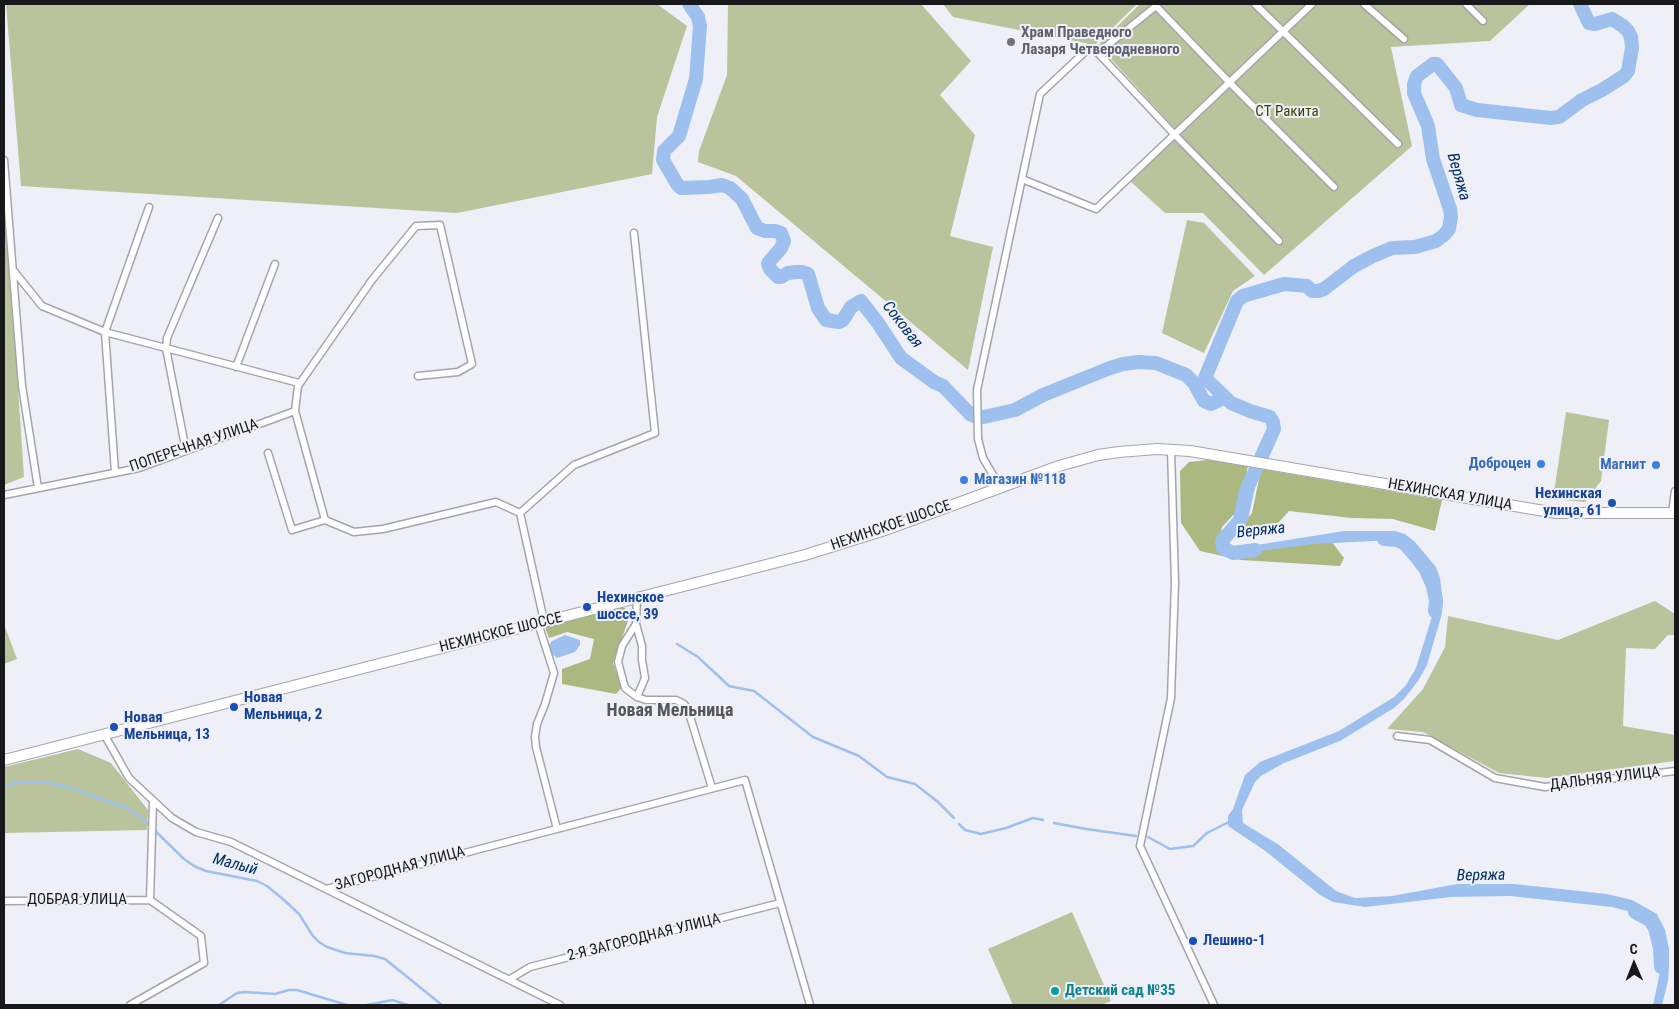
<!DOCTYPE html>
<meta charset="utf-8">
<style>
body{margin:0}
#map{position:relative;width:1679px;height:1009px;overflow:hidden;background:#eff0f7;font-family:"Roboto Condensed",sans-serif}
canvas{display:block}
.frame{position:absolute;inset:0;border:5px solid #18181b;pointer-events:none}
.north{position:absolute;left:1609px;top:939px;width:50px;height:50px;-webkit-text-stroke:4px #eff0f7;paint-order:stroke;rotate:359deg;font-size:14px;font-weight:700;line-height:20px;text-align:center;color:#18181b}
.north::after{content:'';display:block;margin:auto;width:18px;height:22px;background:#18181b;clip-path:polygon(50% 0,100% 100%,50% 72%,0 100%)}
</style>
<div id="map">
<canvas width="1679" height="1009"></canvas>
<div class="frame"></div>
<div class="north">С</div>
</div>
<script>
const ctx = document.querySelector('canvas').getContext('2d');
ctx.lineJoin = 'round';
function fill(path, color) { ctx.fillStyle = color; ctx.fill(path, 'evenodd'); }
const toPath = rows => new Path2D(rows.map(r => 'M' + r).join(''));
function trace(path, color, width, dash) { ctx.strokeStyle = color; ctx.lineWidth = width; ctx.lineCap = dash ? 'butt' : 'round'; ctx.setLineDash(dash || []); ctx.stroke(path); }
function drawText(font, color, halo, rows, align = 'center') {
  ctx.font = font + ' "Roboto Condensed",sans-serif'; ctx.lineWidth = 4; ctx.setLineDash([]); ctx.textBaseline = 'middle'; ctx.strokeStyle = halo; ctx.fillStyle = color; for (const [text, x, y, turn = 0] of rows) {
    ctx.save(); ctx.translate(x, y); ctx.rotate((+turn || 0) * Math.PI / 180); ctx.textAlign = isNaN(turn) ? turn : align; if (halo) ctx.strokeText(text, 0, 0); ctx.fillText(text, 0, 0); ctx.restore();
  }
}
const green = toPath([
 [6,4,657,4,687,26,657,117,652,174,457,213,21,186],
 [728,4,921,4,971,61,940,95,975,135,950,236,993,247,968,370,736,176,698,162,699,151,727,75],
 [943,4,1137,4,1095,45,953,17],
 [1140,4,1530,4,1490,41,1391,47,1412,146,1264,275,1203,213,1165,213,1130,181,1179,133,1098,45],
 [4,179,24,477,4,485],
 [1187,220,1204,223,1255,276,1233,291,1204,353,1162,333],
 [1566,412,1609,420,1601,481,1585,502,1553,499],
 [1655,601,1675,614,1675,635,1668,635,1655,649,1626,648,1623,726,1675,735,1675,761,1547,778,1499,773,1423,732,1387,729,1423,689,1445,647,1448,616,1558,640],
 [4,624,17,659,4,664],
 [78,749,111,763,148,810,147,830,4,833,4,767],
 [1072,912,1111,1001,1101,1005,1013,1005,988,949]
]);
const forest = toPath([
 [1217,459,1248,465,1240,508,1222,527,1219,542,1238,551,1331,541,1344,558,1340,566,1241,560,1200,551,1181,523,1180,471,1189,462],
 [1261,469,1442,500,1435,531,1393,519,1352,518,1289,511,1270,532,1239,537,1235,533,1252,513],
 [619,607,625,608,628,621,613,663,622,687,616,694,562,684,562,669,590,659,594,639,567,632,549,638,545,627]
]);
const water = toPath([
 [1251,473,1258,474,1248,519,1242,527,1230,539,1229,543,1232,547,1238,548,1344,531,1395,531,1405,534,1415,542,1436,567,1440,578,1443,602,1441,617,1427,665,1418,681,1404,699,1394,708,1340,741,1284,763,1261,776,1255,782,1242,810,1243,823,1279,845,1336,891,1355,898,1392,896,1457,884,1514,884,1607,894,1632,900,1657,914,1665,930,1669,949,1669,965,1668,981,1662,1005,1653,1005,1660,972,1660,947,1652,921,1639,914,1612,907,1510,896,1451,897,1365,907,1333,902,1320,895,1264,850,1228,826,1228,816,1233,809,1245,775,1260,762,1339,731,1394,697,1406,685,1416,668,1434,610,1435,600,1434,590,1431,581,1421,563,1404,543,1395,540,1313,544,1260,551,1235,553,1229,550,1225,545,1224,538,1240,520],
 [565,635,580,640,580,645,575,652,557,658,552,654,549,645,552,641]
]);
const stream = toPath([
 [677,644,698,657,729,686,754,691,813,737,859,756,887,777,915,784,938,802,954,818],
 [4,785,21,782,44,782,65,786,127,808,142,818,184,859,194,866,206,871,257,881,267,886,284,900,299,914,313,936,319,942,327,947,345,953,374,956,385,959,442,1005],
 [1054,823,1086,829,1136,836],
 [959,824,965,830,981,834,1006,828,1033,818,1043,820],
 [1148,837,1170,849,1193,846,1207,833,1231,821],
 [219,1005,237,993,245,992,275,994,289,990,297,990,347,1005],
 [367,1005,392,1000,408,1005]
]);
const river = toPath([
 [689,4,698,17,700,26,696,79,679,136,664,151,663,160,677,184,681,188,709,187,722,185,730,188,742,199,757,228,765,231,775,231,781,233,784,241,781,248,769,262,768,264,770,269,778,277,781,277,788,273,796,272,802,272,808,274,818,308,826,320,839,322,843,320,851,307,861,301,878,323,901,358,934,382,943,386,970,414,979,418,1015,410,1043,395,1110,368,1123,364,1139,362,1156,363,1186,375,1194,383,1204,401,1211,404,1224,398],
 [1384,539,1397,540,1404,543,1418,559,1426,570,1433,586,1436,601,1435,611],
 [1255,550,1233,553,1223,548,1222,541,1240,520,1246,491,1274,429,1273,422,1270,417,1250,411,1231,403,1205,378,1237,301,1243,296,1284,284,1307,286,1312,291,1318,291,1324,289,1354,266,1373,256,1392,248,1415,247,1436,241,1444,235,1449,229,1451,217,1450,209,1433,159,1428,126,1414,93,1414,84,1417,76,1433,64,1437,64,1456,88,1461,105,1477,110,1551,118,1559,117,1582,100,1602,90,1624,76,1628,71,1632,48,1631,37,1628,31,1623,26,1612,19,1595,24,1589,23,1580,4],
 [1635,912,1650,920,1655,928,1660,948,1661,967]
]);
const street = toPath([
 [1255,4,1398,144],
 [1364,4,1404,39],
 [1466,4,1483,21],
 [1098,53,1156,6,1229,82,1334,187],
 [4,160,22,386,38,488],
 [1022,179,1096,209,1312,4],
 [13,270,42,306,105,332,299,383],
 [236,367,275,264],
 [1171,450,1175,583,1171,698,1140,846,1214,1005],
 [186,451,166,348,167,338,218,218],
 [268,453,292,530,325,520,354,532,383,529,496,502,520,513,574,465,655,433,634,233],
 [115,472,105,332,149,207],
 [1000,487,983,458,978,439,977,390,1040,94,1089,48,1098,53,1174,134,1279,241],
 [4,495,139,468,295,411],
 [520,513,544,621],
 [1672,513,1675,491],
 [325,520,295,411,298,386,372,280,416,226,440,225,472,364,458,372,418,376],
 [637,598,636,624,642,646,642,660,645,678,637,697,646,700,676,700,684,704,688,710,712,788],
 [538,623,554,673,545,704,537,724,535,737,536,747,557,829],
 [636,624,622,646,618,662,625,688,637,697],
 [104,734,129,778,172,818,196,832,231,842,326,889,745,780,810,1005],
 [1397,736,1430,740,1495,778,1545,787,1675,771],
 [326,889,560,1005],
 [150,900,153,801],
 [4,901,150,900],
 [510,979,530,967,780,903],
 [130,1005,204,963,201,936,150,900]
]);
const primary = toPath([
 [4,760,805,555,885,530,1059,466,1098,455,1119,452,1157,449,1190,451,1556,513,1675,513]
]);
const markers = [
 [1011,42,5,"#6b7280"],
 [1541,464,5,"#3f7fe0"],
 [1656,465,5,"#3f7fe0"],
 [964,480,5,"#3f7fe0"],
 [1612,503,5,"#1a4fb4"],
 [587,607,5,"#1a4fb4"],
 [234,707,5,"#1a4fb4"],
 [114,727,5,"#1a4fb4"],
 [1193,941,5,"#1a4fb4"],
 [1055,991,5,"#0f9aa8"]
];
const worshipNames = [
 ["Храм Праведного",1021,33],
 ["Лазаря Четверодневного",1021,50]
];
const parkNames = [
 ["СТ Ракита",1287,112]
];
const streetNames = [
 ["ПОПЕРЕЧНАЯ УЛИЦА",194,446,-19],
 ["НЕХИНСКАЯ УЛИЦА",1450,495,10],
 ["НЕХИНСКОЕ ШОССЕ",891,526,-19],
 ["НЕХИНСКОЕ ШОССЕ",501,633,-14],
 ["ДАЛЬНЯЯ УЛИЦА",1605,779,-7],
 ["ЗАГОРОДНАЯ УЛИЦА",400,869,-15],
 ["ДОБРАЯ УЛИЦА",77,900],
 ["2-Я ЗАГОРОДНАЯ УЛИЦА",644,938,-14]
];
const shopNames = [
 ["Доброцен",1531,464],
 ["Магнит",1646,465],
 ["Магазин №118",974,480,"left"]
];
const transitNames = [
 ["Нехинская",1602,494,"right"],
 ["улица, 61",1602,511,"right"],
 ["Нехинское",597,598],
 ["шоссе, 39",597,615],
 ["Новая",244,698],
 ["Мельница, 2",244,715],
 ["Новая",124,718],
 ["Мельница, 13",124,735],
 ["Лешино-1",1203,941]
];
const cultureNames = [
 ["Детский сад №35",1065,991]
];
const waterNames = [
 ["Веряжа",1458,177,74],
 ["Соковая",902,325,52],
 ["Веряжа",1261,531,-6],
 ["Малый",235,865,15],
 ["Веряжа",1481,876,-1]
];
const quarterNames = [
 ["Новая Мельница",670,711]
];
fill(green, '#b9c39c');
fill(forest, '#abb880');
fill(water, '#9dc0ef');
trace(stream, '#9dc0ef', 2.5);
trace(river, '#9dc0ef', 14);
trace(street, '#a4a5ac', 9);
trace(primary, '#a4a5ac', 12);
trace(street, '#fff', 6);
trace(primary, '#fff', 10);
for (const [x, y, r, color] of markers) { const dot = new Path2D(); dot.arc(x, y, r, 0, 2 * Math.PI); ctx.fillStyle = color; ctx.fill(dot); trace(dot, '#eff0f7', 2); }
drawText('bold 15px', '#5b616d', '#eff0f7', worshipNames, 'left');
drawText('15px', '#384200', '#eff0f7', parkNames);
drawText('15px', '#18181b', '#eff0f7', streetNames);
drawText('bold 15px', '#366cbe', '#eff0f7', shopNames, 'right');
drawText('bold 15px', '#164399', '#eff0f7', transitNames, 'left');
drawText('bold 15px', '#0d838f', '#eff0f7', cultureNames, 'left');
drawText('italic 16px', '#012f65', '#eff0f7', waterNames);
drawText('bold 18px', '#55565c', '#eff0f7', quarterNames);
</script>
